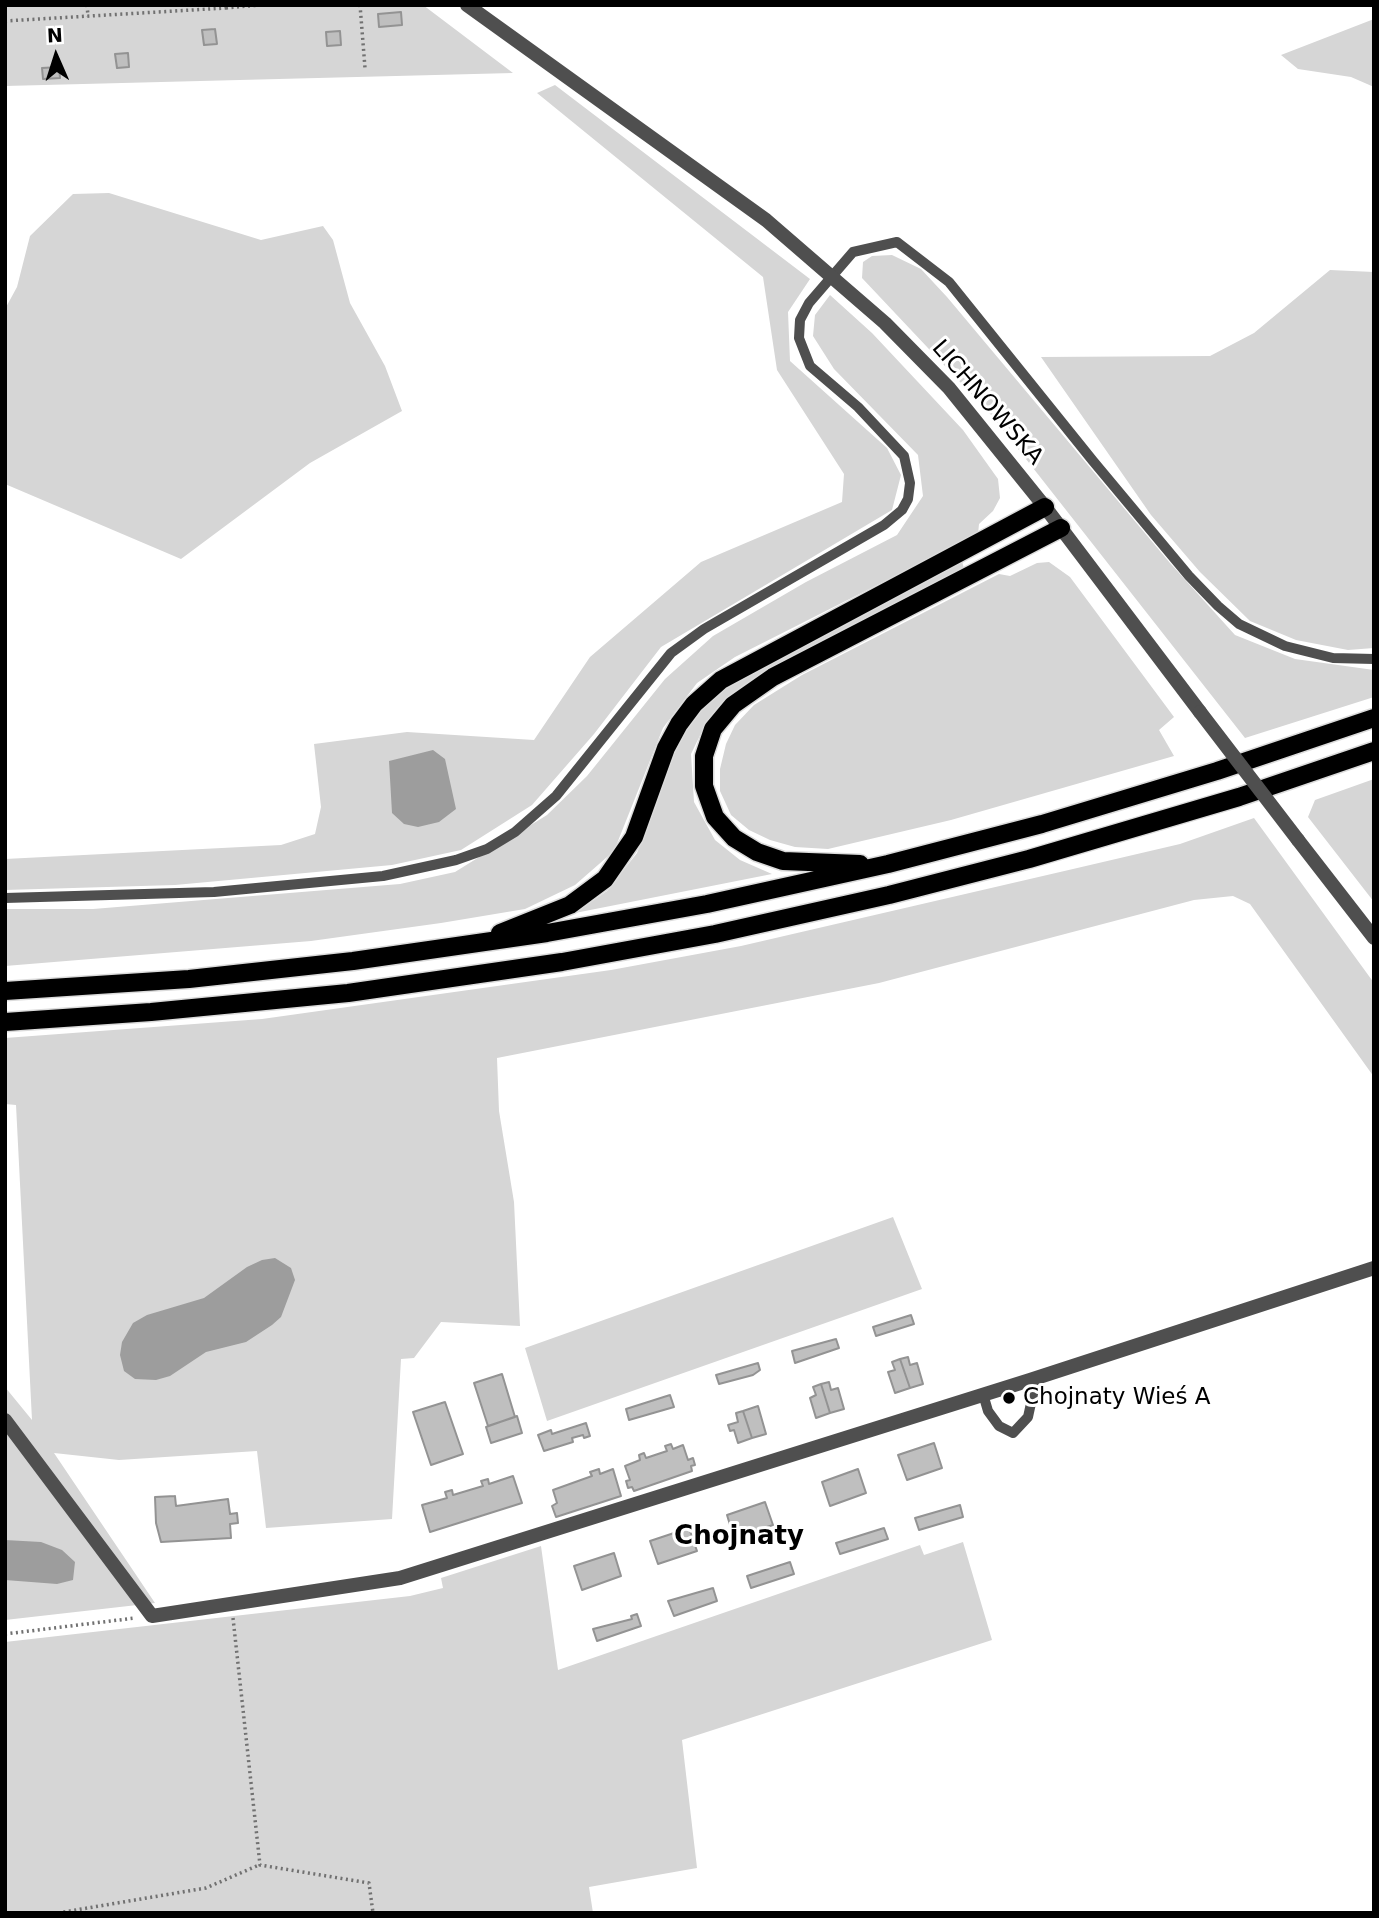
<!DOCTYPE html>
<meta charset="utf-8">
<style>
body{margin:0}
#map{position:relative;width:1379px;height:1918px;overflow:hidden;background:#fff;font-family:"DejaVu Sans",sans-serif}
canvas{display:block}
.frame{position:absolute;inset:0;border:7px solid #000;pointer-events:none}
.north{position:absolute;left:21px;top:21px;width:70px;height:70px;-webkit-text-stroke:5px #fff;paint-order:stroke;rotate:357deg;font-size:19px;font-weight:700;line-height:28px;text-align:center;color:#000}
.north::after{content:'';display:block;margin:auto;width:24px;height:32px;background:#000;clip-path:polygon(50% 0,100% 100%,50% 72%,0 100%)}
</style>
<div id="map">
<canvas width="1379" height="1918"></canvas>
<div class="frame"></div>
<div class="north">N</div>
</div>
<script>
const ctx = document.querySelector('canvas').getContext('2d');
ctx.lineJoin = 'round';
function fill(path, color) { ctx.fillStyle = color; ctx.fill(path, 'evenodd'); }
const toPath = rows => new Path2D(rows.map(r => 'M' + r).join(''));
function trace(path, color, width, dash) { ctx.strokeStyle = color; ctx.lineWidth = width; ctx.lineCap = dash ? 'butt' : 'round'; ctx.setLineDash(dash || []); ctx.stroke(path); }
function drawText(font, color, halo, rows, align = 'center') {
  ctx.font = font + ' "DejaVu Sans",sans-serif'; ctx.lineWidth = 6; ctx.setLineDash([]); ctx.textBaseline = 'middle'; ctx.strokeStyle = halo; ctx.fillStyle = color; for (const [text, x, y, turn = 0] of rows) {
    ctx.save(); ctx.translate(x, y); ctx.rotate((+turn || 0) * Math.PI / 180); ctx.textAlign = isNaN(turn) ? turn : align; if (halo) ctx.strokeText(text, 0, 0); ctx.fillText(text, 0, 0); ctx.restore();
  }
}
const green = toPath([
 [5,5,423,5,513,73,5,86],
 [1374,19,1374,87,1351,77,1298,69,1281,55],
 [555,85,810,279,788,312,790,361,887,448,901,475,892,510,661,647,594,734,532,805,461,850,392,865,175,885,5,890,5,859,281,845,315,834,321,807,314,744,407,732,534,740,590,657,701,562,842,502,844,474,777,370,763,277,537,93],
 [109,193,261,240,323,226,333,240,350,303,385,366,402,411,310,463,181,559,5,484,5,309,17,287,30,236,73,194],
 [892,255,921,269,947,297,1170,563,1235,635,1295,659,1374,670,1374,697,1245,738,993,417,862,278,863,262,872,256],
 [1330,270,1374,272,1374,648,1348,650,1296,640,1250,621,1200,572,1151,515,1041,357,1210,356,1254,333],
 [830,295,872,333,963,430,998,479,1000,498,993,511,979,524,978,534,735,657,697,683,663,728,614,851,575,885,525,909,441,923,311,941,5,966,5,909,93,909,400,884,455,872,547,815,587,776,665,679,713,636,806,582,897,535,923,496,918,455,834,369,813,336,815,315],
 [962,561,964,569,740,688,717,708,706,723,691,754,694,802,715,840,740,860,772,874,575,913,607,891,637,853,674,751,684,731,709,701,735,681],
 [1049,562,1070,577,1174,717,1159,730,1174,756,951,820,828,849,795,847,770,840,749,830,731,815,720,791,720,769,726,744,735,725,754,705,802,675,999,574,1010,576,1037,563],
 [1374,779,1374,902,1308,817,1315,800],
 [1254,818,1374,983,1374,1077,1250,904,1233,896,1194,900,879,983,497,1058,499,1111,514,1202,520,1326,441,1322,414,1358,401,1359,392,1519,266,1528,257,1451,119,1460,54,1453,155,1603,5,1620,5,1387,32,1420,16,1105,5,1104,5,1038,262,1019,611,970,741,946,1073,869,1180,844],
 [893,1217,922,1289,547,1421,525,1348],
 [963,1542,992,1640,682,1740,697,1868,589,1887,593,1913,5,1913,5,1642,410,1596,443,1588,441,1578,541,1546,558,1670,920,1545,924,1555]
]);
const water = toPath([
 [433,750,445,759,456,809,439,822,418,827,404,824,392,813,389,761],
 [275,1258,291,1268,295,1280,281,1317,272,1325,246,1342,206,1352,170,1376,156,1380,135,1379,124,1371,120,1355,122,1342,133,1323,147,1315,204,1298,247,1267,262,1260],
 [5,1540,41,1542,62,1550,75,1562,73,1580,57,1584,5,1580]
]);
const building = toPath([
 [401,12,402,25,379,27,378,14,401,12],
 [215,29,217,44,204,45,202,30,215,29],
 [340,31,341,45,327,46,326,32,340,31],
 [128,53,129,67,117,68,115,54,128,53],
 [59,67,60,78,43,79,42,68,59,67],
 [911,1315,914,1324,876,1336,873,1327,911,1315],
 [836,1339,839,1348,795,1363,792,1351,836,1339],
 [908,1357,910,1365,917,1363,923,1384,910,1388,900,1359,908,1357],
 [900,1359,910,1388,895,1393,888,1372,895,1370,892,1362,900,1359],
 [758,1363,760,1370,753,1375,719,1384,716,1375,758,1363],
 [502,1374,515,1417,488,1426,474,1383,502,1374],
 [829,1382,831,1390,838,1388,844,1409,830,1413,821,1384,829,1382],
 [821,1384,830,1413,816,1418,810,1398,816,1395,813,1387,821,1384],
 [670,1395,674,1407,629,1420,626,1409,670,1395],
 [445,1402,463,1454,431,1465,413,1412,445,1402],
 [758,1406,766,1434,752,1438,743,1411,758,1406],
 [743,1411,752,1438,738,1443,734,1430,730,1431,728,1425,738,1422,736,1413,743,1411],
 [517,1416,522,1433,491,1443,486,1427,517,1416],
 [586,1423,590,1436,584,1438,583,1435,572,1438,573,1442,544,1451,538,1435,551,1430,552,1434,586,1423],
 [934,1443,942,1468,907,1480,898,1455,934,1443],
 [671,1444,673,1449,683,1445,688,1460,693,1458,695,1465,691,1466,692,1471,634,1491,632,1487,628,1488,626,1481,630,1480,625,1466,640,1460,639,1455,644,1453,646,1458,667,1451,665,1446,671,1444],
 [599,1469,600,1474,613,1469,621,1496,556,1517,552,1506,557,1503,553,1490,592,1476,590,1472,599,1469],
 [858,1469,866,1493,830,1506,822,1482,858,1469],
 [513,1476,522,1503,430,1532,422,1505,447,1498,445,1492,452,1490,453,1495,483,1486,481,1481,488,1479,489,1484,513,1476],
 [175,1496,176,1506,228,1499,230,1514,237,1513,238,1523,230,1524,231,1538,161,1542,156,1523,155,1497,175,1496],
 [765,1502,773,1525,734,1538,727,1515,765,1502],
 [960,1505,963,1517,919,1530,915,1518,960,1505],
 [689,1528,697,1551,658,1564,650,1541,689,1528],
 [884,1528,888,1539,840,1554,836,1543,884,1528],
 [614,1553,621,1576,582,1590,574,1566,614,1553],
 [790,1562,794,1574,751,1588,747,1576,790,1562],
 [713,1588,717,1601,674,1616,668,1601,713,1588],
 [637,1614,641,1626,597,1641,593,1629,632,1619,631,1616,637,1614]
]);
const path = toPath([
 [87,5,88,16],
 [360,5,365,68],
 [226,8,260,5],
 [5,21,226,8,226,5],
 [233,1618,260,1865,369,1883,373,1913],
 [5,1634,135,1618],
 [58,1913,206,1888,259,1865]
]);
const service = toPath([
 [5,898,214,892,383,876,456,860,487,849,515,832,556,796,671,653,704,629,884,525,902,510,908,499,910,483,904,456,858,407,810,366,799,338,800,320,809,303,853,252,897,242,949,282,1093,461,1189,576,1218,606,1239,624,1285,646,1333,658,1374,659],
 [983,1394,988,1411,999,1426,1013,1433,1028,1417,1033,1394,1030,1380]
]);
const minor = toPath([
 [5,1420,152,1616,400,1578,1030,1380,1374,1268]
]);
const tertiary = toPath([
 [467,5,766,220,885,323,949,388,1045,507,1200,712],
 [1298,840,1374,938]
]);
const primary = toPath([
 [860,864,783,861,757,852,734,838,715,817,704,786,704,756,713,729,733,705,773,677,1061,528],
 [500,933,570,905,605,879,634,837,666,748,679,724,694,704,721,680,1045,507],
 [5,991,189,979,353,961,547,933,707,904,888,864,1042,824,1217,771,1374,718],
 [5,1022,151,1012,348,993,562,962,715,934,889,895,1029,859,1239,797,1374,751]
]);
const tertiaryBridge = toPath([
 [1200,712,1298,840]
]);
const markers = [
 [1009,1398,7,"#000"]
];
const streetNames = [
 ["LICHNOWSKA",987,403,49]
];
const poiNames = [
 ["Chojnaty Wieś A",1023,1398]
];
const quarterNames = [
 ["Chojnaty",739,1537]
];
fill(green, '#d6d6d6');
fill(water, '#9d9d9d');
fill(building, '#bfbfbf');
trace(building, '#939393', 2);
trace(primary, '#dbdbdb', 21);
trace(path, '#717171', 3.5, [2, 3.5]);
trace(service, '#4f4f4f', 10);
trace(minor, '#4f4f4f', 14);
trace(tertiary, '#4f4f4f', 14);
trace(primary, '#000', 18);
trace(tertiaryBridge, '#4f4f4f', 14);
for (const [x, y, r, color] of markers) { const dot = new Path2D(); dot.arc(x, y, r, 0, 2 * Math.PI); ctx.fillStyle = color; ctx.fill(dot); trace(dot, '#fff', 2.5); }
drawText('23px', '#000', '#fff', streetNames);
drawText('23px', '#000', '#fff', poiNames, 'left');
drawText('bold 26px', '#000', '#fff', quarterNames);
</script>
